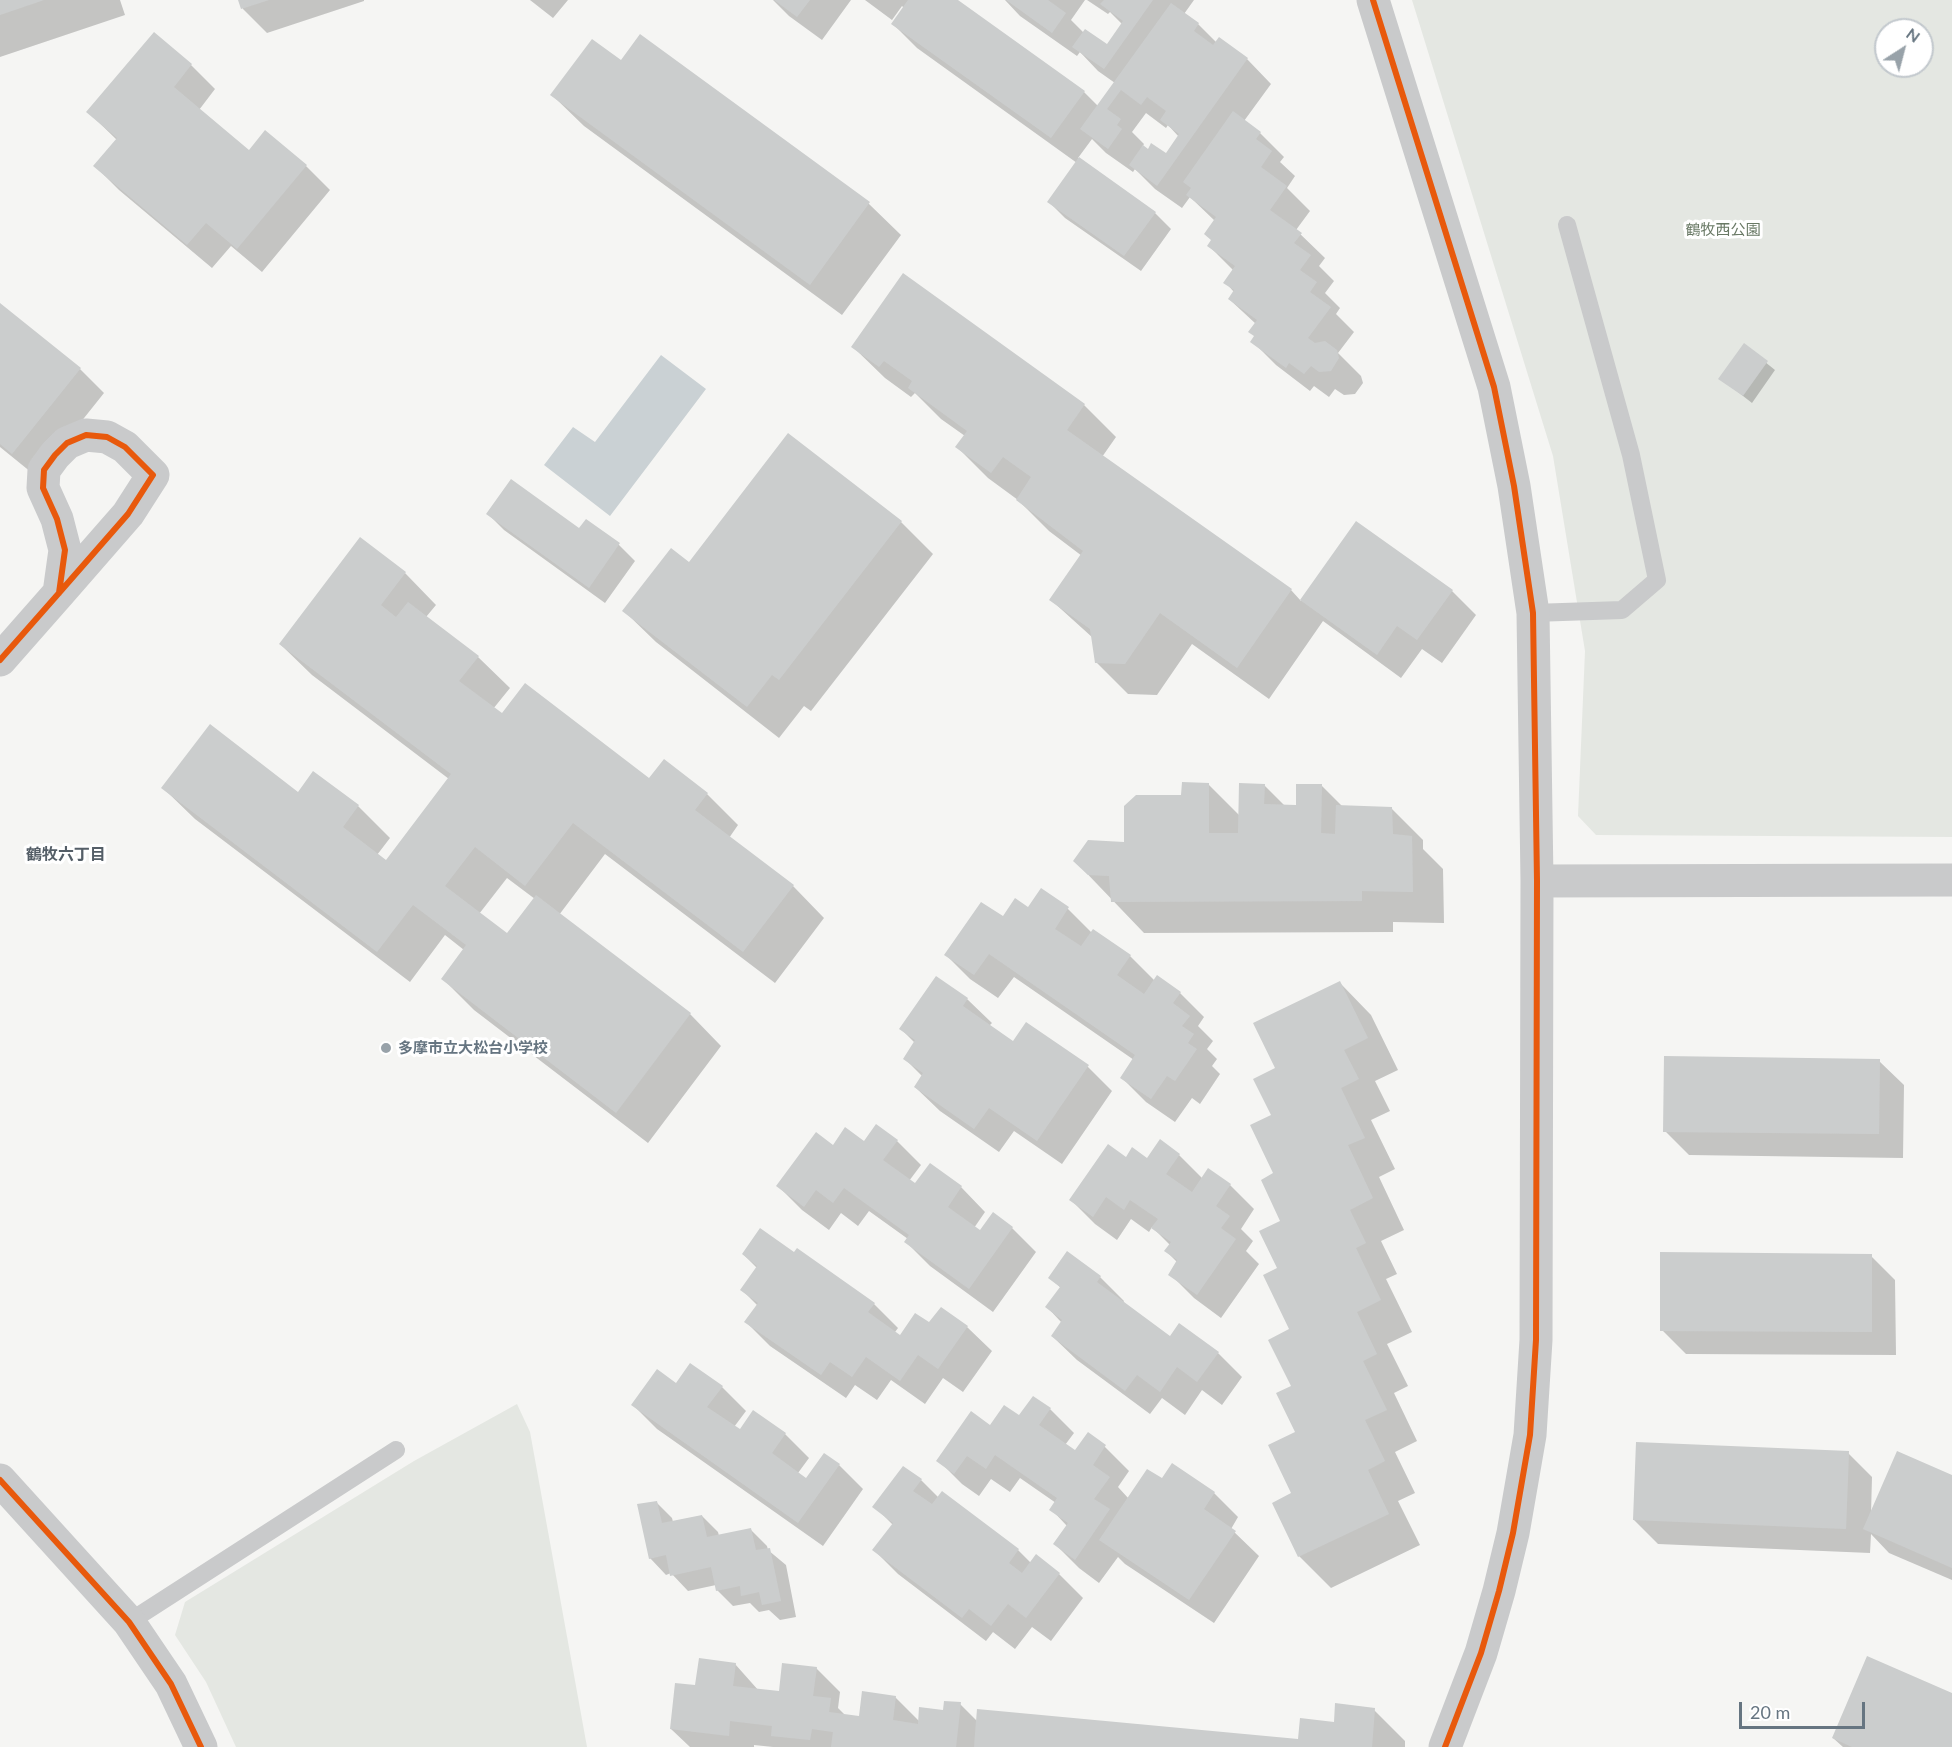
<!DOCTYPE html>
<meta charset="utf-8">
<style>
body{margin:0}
#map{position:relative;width:1952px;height:1747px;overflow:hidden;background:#f5f5f3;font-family:Lato,sans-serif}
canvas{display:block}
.north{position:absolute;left:1874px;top:18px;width:60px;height:60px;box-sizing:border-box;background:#fff;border:2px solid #c2c8cd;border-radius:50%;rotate:36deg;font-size:16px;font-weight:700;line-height:24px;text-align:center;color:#667581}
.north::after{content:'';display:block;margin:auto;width:21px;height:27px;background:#98a2a9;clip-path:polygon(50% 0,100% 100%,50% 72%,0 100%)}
.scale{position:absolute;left:1739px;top:1702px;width:126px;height:27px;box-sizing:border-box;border:3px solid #667581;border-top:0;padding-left:8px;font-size:18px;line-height:21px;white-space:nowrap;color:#667581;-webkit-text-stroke:4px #fff;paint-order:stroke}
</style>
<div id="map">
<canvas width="1952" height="1747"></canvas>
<div class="north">N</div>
<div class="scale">20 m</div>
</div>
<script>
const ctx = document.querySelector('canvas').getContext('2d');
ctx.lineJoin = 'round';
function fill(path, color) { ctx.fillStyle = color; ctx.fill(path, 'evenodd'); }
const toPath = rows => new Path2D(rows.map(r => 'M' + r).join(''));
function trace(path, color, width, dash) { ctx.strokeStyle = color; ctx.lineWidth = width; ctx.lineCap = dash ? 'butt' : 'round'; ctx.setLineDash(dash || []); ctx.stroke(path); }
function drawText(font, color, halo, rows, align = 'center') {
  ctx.font = font + ' Lato,"Noto Sans JP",sans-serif'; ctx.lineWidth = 6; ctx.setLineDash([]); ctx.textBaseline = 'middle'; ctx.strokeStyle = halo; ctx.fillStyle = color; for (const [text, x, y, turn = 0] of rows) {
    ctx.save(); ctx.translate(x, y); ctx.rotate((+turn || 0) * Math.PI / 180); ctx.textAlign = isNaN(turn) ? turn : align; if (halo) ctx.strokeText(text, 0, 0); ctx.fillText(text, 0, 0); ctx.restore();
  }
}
const green = toPath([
 [1412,0,1952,0,1952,837,1596,835,1578,816,1585,651,1553,456],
 [1886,30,1922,30,1922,66,1886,66],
 [517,1404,530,1432,587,1747,236,1747,206,1682,175,1635,185,1602,414,1461]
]);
const water = toPath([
 [661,355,706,389,610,516,544,465,573,427,595,442]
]);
const shadow = toPath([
 [0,0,120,0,125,15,0,57],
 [240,0,364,0,364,1,267,33,243,9],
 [530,0,568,0,553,18],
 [773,0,851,0,822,40,789,16],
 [865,0,955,0,1084,92,1098,106,1115,83,1098,71,1080,52,1077,56,1020,16,1005,0,1085,0,1071,20,1084,33,1107,47,1123,25,1110,12,1108,14,1087,0,1194,0,1184,14,1198,24,1217,43,1247,59,1271,84,1244,121,1260,133,1284,157,1280,162,1295,176,1287,188,1310,211,1296,230,1325,258,1319,266,1334,281,1325,293,1340,308,1336,314,1354,332,1338,353,1361,376,1363,383,1355,394,1344,395,1335,389,1329,397,1314,386,1310,391,1276,365,1252,341,1255,337,1256,324,1229,299,1234,292,1225,282,1234,271,1209,246,1213,241,1215,221,1190,197,1182,208,1155,189,1135,169,1133,172,1106,153,1092,139,1078,158,1155,213,1171,229,1141,271,1065,218,1049,202,1077,163,917,48,893,24,904,8,902,6,892,20],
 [1146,113,1166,128,1168,125,1179,137,1166,155,1148,151,1142,147,1144,144,1132,132],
 [154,34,191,65,215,89,199,110,249,152,266,132,306,166,330,190,262,272,231,246,212,268,119,190,95,166,117,140,88,112],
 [641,36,869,204,901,235,842,315,584,126,552,95,621,62],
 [0,305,80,369,104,393,37,477,0,447],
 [1744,345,1775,370,1752,403,1720,378],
 [853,347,1084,405,1116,437,1102,457,1291,590,1301,601,1357,523,1452,591,1476,615,1442,663,1422,649,1401,678,1323,621,1269,699,1192,644,1157,695,1128,694,1096,662,1093,638,1051,600,1082,556,1049,531,1018,500,988,478,957,447,965,436,941,419,915,393,911,397,885,378],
 [788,435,901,522,933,554,811,711,804,706,779,738,656,642,624,611,689,564],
 [488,514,580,530,586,521,619,545,635,561,605,603,504,530],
 [405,573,436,605,426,617,478,657,510,688,493,709,502,715,650,780,707,794,738,825,729,838,793,886,824,918,775,983,605,854,559,915,690,1014,721,1046,648,1143,474,1010,443,979,464,950,445,935,410,982,195,819,163,788,299,794,314,773,358,806,390,838,377,855,387,862,449,779,312,675,280,644],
 [507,878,535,899,507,935,479,914],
 [1208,784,1240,816,1264,785,1285,806,1297,806,1322,786,1342,806,1391,808,1423,840,1423,849,1443,869,1444,923,1393,922,1393,932,1144,933,1075,861,1126,843,1183,797],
 [1042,890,1068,909,1092,933,1130,956,1155,981,1157,977,1180,993,1204,1017,1198,1026,1213,1041,1207,1049,1217,1059,1212,1066,1220,1074,1200,1104,1192,1098,1175,1122,1146,1102,1122,1078,1134,1060,1014,977,998,998,970,979,946,955,1003,919,1028,910],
 [937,978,967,999,992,1023,989,1026,1013,1043,1027,1024,1088,1067,1112,1091,1062,1164,1014,1131,999,1152,940,1111,915,1087,923,1077,905,1059,915,1043,901,1029],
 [1340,983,1371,1015,1398,1070,1375,1081,1390,1111,1371,1120,1395,1169,1379,1177,1404,1230,1381,1241,1397,1274,1386,1279,1412,1332,1387,1344,1408,1386,1394,1393,1417,1441,1395,1452,1415,1493,1398,1501,1420,1545,1331,1588,1299,1556,1294,1494,1297,1433,1291,1330,1279,1269,1282,1221,1275,1174,1273,1116,1277,1069],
 [1879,1061,1904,1085,1903,1158,1689,1155,1665,1131],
 [897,1141,921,1165,909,1181,915,1186,930,1165,961,1187,985,1212,974,1228,981,1232,1012,1228,1036,1252,993,1312,930,1266,906,1242,908,1239,869,1211,858,1226,841,1213,829,1230,802,1210,778,1186,833,1147],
 [1179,1155,1203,1179,1209,1170,1230,1185,1254,1209,1241,1229,1253,1241,1246,1251,1259,1264,1221,1318,1194,1298,1170,1274,1178,1263,1166,1251,1170,1245,1152,1227,1149,1232,1131,1219,1117,1240,1095,1224,1071,1200,1127,1159,1147,1160],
 [743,1254,874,1304,898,1328,895,1332,901,1337,930,1324,941,1309,967,1327,992,1351,963,1392,943,1378,925,1404,891,1380,877,1400,855,1385,846,1398,770,1346,746,1322,758,1306,742,1290,757,1268],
 [1068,1254,1100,1277,1124,1301,1123,1303,1171,1338,1218,1353,1242,1377,1222,1405,1202,1390,1185,1415,1162,1398,1150,1414,1077,1360,1052,1336,1062,1323,1047,1307,1061,1288,1050,1278],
 [1871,1256,1895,1280,1896,1355,1686,1354,1662,1330],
 [676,1385,722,1387,746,1411,734,1427,740,1431,785,1434,809,1458,798,1473,806,1480,839,1465,863,1489,823,1546,657,1429,633,1405],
 [1050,1409,1074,1433,1065,1445,1075,1452,1088,1434,1105,1447,1129,1471,1118,1487,1129,1499,1162,1480,1172,1465,1214,1493,1238,1517,1231,1529,1259,1556,1214,1623,1125,1564,1118,1557,1099,1583,1079,1568,1055,1544,1067,1526,1051,1509,1056,1503,1020,1478,1010,1492,991,1479,979,1496,962,1484,938,1460,991,1427],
 [1848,1453,1872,1477,1871,1514,1952,1477,1952,1580,1889,1553,1871,1534,1870,1553,1658,1544,1634,1520],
 [921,1480,939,1498,942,1493,1018,1550,1031,1563,1036,1556,1059,1574,1083,1598,1051,1641,1032,1627,1015,1649,993,1632,986,1641,898,1574,874,1550,893,1525,874,1506],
 [656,1502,672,1518,673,1522,702,1516,718,1532,719,1536,751,1530,767,1546,768,1550,786,1565,796,1617,780,1620,769,1610,759,1612,750,1603,733,1606,717,1590,716,1585,688,1591,671,1573,666,1575,650,1558],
 [735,1664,759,1691,780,1693,816,1668,840,1692,838,1708,846,1716,860,1718,895,1697,920,1722,960,1704,978,1722,1299,1740,1335,1724,1374,1710,1405,1741,1405,1747,773,1747,754,1745,754,1747,690,1747,671,1729,697,1687],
 [1952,1695,1952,1747,1843,1747,1833,1738]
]);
const building = toPath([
 [0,0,44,0,0,15],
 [238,0,269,0,241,9],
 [774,0,810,0,797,17],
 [908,0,958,0,1085,91,1051,138,891,24],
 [1006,0,1048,0,1066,13,1052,33],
 [1104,0,1153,0,1104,69,1072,47,1085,29,1107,44,1123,21,1100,4],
 [1171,3,1199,23,1194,31,1213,45,1219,37,1248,58,1157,186,1129,165,1143,145,1148,149,1151,143,1166,153,1179,134,1160,120,1166,111,1147,97,1141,105,1121,90,1107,109,1121,119,1117,125,1122,129,1108,149,1080,129],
 [154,32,192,64,174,87,249,150,265,130,307,165,237,249,206,223,187,245,93,166,117,138,86,112],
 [640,34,870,202,810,285,550,95,592,39,621,60],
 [1233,111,1261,132,1256,139,1272,151,1261,167,1287,186,1270,210,1302,233,1294,243,1311,255,1300,270,1317,282,1310,292,1331,307,1308,338,1315,343,1325,341,1337,350,1339,358,1331,371,1319,372,1311,366,1304,374,1289,363,1286,368,1250,342,1254,336,1248,332,1257,320,1228,299,1234,290,1223,283,1235,266,1207,246,1211,240,1204,234,1216,217,1186,195,1191,188,1183,182],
 [1079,157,1156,212,1124,256,1047,202],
 [903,273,1085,404,1067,430,1292,589,1237,668,1160,613,1125,664,1095,663,1090,629,1049,600,1083,551,1016,500,1031,477,1003,457,991,473,955,447,967,431,908,388,912,381,884,361,879,367,851,347],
 [0,303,81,368,12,454,0,444],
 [1744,343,1768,361,1743,396,1718,379],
 [788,433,902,521,779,680,772,675,747,707,622,611,671,548,689,562],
 [511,479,579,528,586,519,620,543,589,588,486,514],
 [1356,521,1453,590,1417,640,1397,626,1377,655,1300,600],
 [360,537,406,572,381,605,396,617,408,602,479,656,459,681,502,713,525,683,649,778,664,759,708,793,695,810,794,885,743,952,573,823,525,886,475,847,445,886,507,933,536,895,691,1013,616,1113,441,979,466,945,413,905,377,952,161,788,210,724,298,792,313,771,359,805,343,827,386,860,451,774,279,644],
 [1182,782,1209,783,1209,833,1238,833,1239,783,1265,784,1264,804,1296,805,1296,784,1322,784,1321,833,1335,834,1336,805,1392,807,1393,834,1412,836,1413,892,1362,891,1362,901,1111,902,1109,876,1088,875,1073,861,1088,840,1124,842,1124,806,1136,795,1181,795],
 [1041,888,1069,907,1055,929,1081,946,1093,929,1131,955,1117,975,1144,994,1157,975,1181,992,1173,1003,1190,1016,1182,1026,1194,1034,1188,1043,1197,1049,1175,1081,1167,1076,1151,1099,1120,1078,1135,1055,989,954,974,975,944,955,981,902,1003,916,1015,898,1028,907],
 [936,976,968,998,963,1006,1013,1041,1026,1022,1089,1065,1037,1141,989,1108,974,1129,914,1087,923,1073,903,1059,915,1040,899,1029],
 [1340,981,1368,1038,1344,1050,1359,1079,1341,1088,1365,1138,1348,1145,1373,1198,1350,1210,1366,1243,1356,1248,1381,1300,1357,1312,1377,1354,1363,1361,1387,1410,1365,1420,1385,1461,1368,1470,1389,1514,1298,1557,1272,1503,1291,1493,1268,1445,1295,1432,1276,1393,1291,1386,1268,1340,1289,1329,1263,1275,1277,1268,1259,1231,1280,1221,1261,1180,1273,1173,1250,1125,1271,1115,1253,1079,1275,1068,1253,1023],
 [1664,1056,1880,1059,1879,1134,1663,1132],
 [876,1124,898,1140,883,1160,915,1183,930,1163,962,1186,948,1207,980,1230,993,1212,1013,1227,969,1289,904,1242,909,1235,844,1188,833,1203,816,1190,804,1207,776,1186,816,1132,833,1145,845,1127,864,1141],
 [1160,1139,1180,1154,1166,1174,1192,1192,1208,1168,1231,1184,1216,1206,1230,1216,1221,1228,1236,1239,1197,1295,1168,1275,1177,1260,1164,1251,1171,1242,1151,1228,1158,1219,1130,1200,1124,1210,1106,1197,1093,1217,1069,1200,1108,1144,1126,1157,1132,1147,1147,1158],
 [760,1228,794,1252,797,1248,875,1303,868,1312,900,1335,915,1313,929,1322,941,1307,968,1326,938,1369,918,1355,900,1381,866,1357,852,1377,830,1362,821,1375,744,1322,758,1303,740,1290,757,1266,742,1254],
 [1067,1251,1101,1276,1097,1282,1170,1336,1179,1323,1219,1352,1197,1382,1177,1367,1160,1392,1137,1375,1125,1391,1051,1336,1062,1320,1045,1307,1060,1287,1048,1278],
 [1660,1252,1872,1254,1872,1332,1660,1331],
 [690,1363,723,1386,707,1407,740,1429,753,1410,786,1433,772,1453,806,1478,824,1453,840,1464,798,1523,631,1405,657,1369,676,1383],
 [1033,1396,1051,1408,1039,1425,1075,1450,1088,1432,1106,1445,1093,1465,1110,1477,1094,1499,1110,1509,1075,1560,1053,1544,1068,1523,1049,1510,1057,1498,995,1455,986,1469,967,1456,954,1474,936,1461,971,1411,990,1425,1004,1405,1019,1415],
 [1636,1442,1849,1451,1846,1529,1633,1520],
 [1897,1451,1952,1475,1952,1568,1863,1529],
 [1172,1463,1215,1492,1204,1509,1236,1531,1189,1600,1099,1540,1147,1469,1162,1478],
 [903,1466,922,1479,913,1491,932,1504,942,1491,1019,1549,1009,1563,1022,1573,1036,1554,1060,1573,1026,1618,1008,1604,991,1626,969,1609,962,1618,872,1550,893,1523,872,1507],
 [657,1501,662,1523,702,1515,707,1537,751,1528,756,1550,770,1548,781,1601,762,1605,759,1592,741,1596,740,1586,716,1591,711,1567,670,1576,666,1555,649,1559,637,1504],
 [1867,1656,1952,1693,1952,1747,1852,1747,1832,1738],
 [699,1658,736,1663,733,1686,779,1691,782,1663,817,1667,813,1696,831,1698,829,1712,859,1716,862,1691,896,1696,893,1720,918,1724,919,1707,943,1710,944,1701,961,1702,956,1747,831,1747,833,1732,812,1729,810,1740,771,1736,772,1726,730,1721,729,1736,670,1729,675,1683,695,1685],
 [1335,1703,1375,1708,1372,1747,974,1747,977,1709,1298,1739,1300,1718,1334,1722]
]);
const service = toPath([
 [1533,613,1622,610,1657,580,1631,455,1567,225],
 [129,1622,396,1450]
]);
const minor = toPath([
 [0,660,59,593,128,514,153,475,125,447,107,437,86,435,67,443,55,455,44,470,43,488,57,519,65,550,59,593]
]);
const tertiary = toPath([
 [1373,0,1494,387,1514,486,1533,613,1537,881,1536,1340,1530,1435,1513,1533,1499,1591,1481,1653,1445,1747],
 [1537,881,1952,880],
 [0,1480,129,1622,171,1684,201,1747]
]);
const cycleway = toPath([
 [1373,0,1494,387,1514,486,1533,613,1537,881,1536,1340,1530,1435,1513,1533,1499,1591,1481,1653,1445,1747],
 [0,660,59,593,128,514,153,475,125,447,107,437,86,435,67,443,55,455,44,470,43,488,57,519,65,550,59,593],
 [0,1480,129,1622,171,1684,201,1747]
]);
const markers = [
 [386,1048,6,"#98a2a9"]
];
const parkNames = [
 ["鶴牧西公園",1723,230]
];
const poiNames = [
 ["多摩市立大松台小学校",398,1048]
];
const neighbourhoodNames = [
 ["鶴牧六丁目",66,855]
];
fill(green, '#e4e7e2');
fill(water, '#cad1d4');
fill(shadow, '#0003');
fill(building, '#cbcdcd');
trace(service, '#c9cacb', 18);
trace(minor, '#c9cacb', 33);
trace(tertiary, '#c9cacb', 33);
trace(cycleway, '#e8590c', 6);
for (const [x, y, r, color] of markers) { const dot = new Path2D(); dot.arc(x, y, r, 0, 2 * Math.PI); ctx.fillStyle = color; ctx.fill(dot); trace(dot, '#fff', 2); }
drawText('15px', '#697965', '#fff', parkNames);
drawText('bold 15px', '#667581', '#fff', poiNames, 'left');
drawText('bold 16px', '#545e67', '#fff', neighbourhoodNames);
</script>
